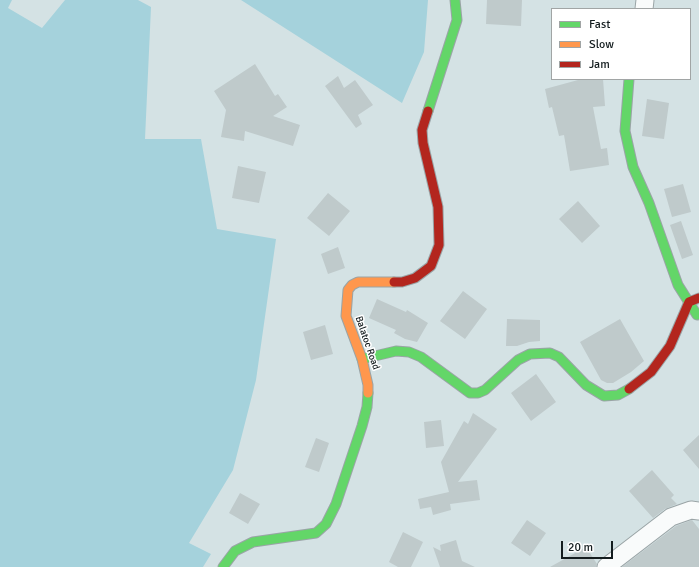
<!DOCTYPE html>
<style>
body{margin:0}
#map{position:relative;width:699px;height:567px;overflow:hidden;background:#d4e2e4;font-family:Signika,sans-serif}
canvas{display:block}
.legend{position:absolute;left:551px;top:8px;width:140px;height:72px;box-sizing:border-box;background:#fff;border:1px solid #a1a5a5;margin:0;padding:5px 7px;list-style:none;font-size:12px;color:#141d1f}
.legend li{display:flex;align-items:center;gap:8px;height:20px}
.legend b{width:20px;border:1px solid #a1a5a5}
.scale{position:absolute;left:561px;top:541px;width:52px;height:18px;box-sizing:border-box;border:2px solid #141d1f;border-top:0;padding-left:5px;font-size:12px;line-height:14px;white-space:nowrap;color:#141d1f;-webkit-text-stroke:3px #fff;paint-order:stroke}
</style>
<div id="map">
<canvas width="699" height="567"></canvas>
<ul class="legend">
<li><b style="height:5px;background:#63d668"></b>Fast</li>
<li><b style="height:5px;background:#ff974d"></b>Slow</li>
<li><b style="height:5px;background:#b3261e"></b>Jam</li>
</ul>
<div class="scale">20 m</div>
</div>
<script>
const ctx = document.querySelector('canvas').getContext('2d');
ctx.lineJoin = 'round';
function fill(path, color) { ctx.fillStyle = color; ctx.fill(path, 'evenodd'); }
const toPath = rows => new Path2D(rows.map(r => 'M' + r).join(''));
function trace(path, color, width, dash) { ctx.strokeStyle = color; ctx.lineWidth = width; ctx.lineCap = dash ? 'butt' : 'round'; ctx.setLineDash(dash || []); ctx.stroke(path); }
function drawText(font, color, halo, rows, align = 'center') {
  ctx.font = font + ' Signika,sans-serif'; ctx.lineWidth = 3; ctx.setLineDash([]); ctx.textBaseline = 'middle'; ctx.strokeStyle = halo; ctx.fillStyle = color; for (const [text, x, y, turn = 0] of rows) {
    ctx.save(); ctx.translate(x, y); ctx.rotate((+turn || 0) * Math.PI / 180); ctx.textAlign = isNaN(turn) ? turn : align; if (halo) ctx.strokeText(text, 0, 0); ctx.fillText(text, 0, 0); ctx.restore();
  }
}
const green = toPath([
 [0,0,12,0,8,8,42,28,65,0,138,0,151,7,145,139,201,139,217,229,276,239,256,380,233,470,189,543,211,554,203,567,0,567],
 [241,0,428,0,424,52,402,103]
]);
const building = toPath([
 [487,0,522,0,521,26,486,24],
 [255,64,275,96,278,94,287,107,273,116,300,125,293,146,245,131,244,141,221,137,226,110,214,91],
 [338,76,344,88,355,80,373,105,358,115,362,124,356,128,325,86],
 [603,79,605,106,593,107,601,149,607,148,609,165,570,171,564,135,559,136,552,107,549,108,545,89,578,80],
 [647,99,669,103,664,139,642,136],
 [238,166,266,172,259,203,232,198],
 [683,184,691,212,672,217,664,189],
 [328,193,350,211,329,236,307,218],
 [578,201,600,226,582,243,559,219],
 [681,221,693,255,682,259,670,225],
 [338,247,345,268,328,274,321,254],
 [463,291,487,309,465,339,440,321],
 [377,299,406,312,407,310,428,323,417,342,405,339,394,333,396,330,369,318],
 [507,319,540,320,540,341,529,342,517,346,506,346],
 [620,319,644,361,631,372,613,383,607,383,601,380,580,342],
 [325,325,333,354,311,360,303,332],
 [536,374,556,402,531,421,511,393],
 [473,413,497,429,458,482,477,480,480,500,450,504,451,510,433,515,431,507,420,509,418,499,449,492,441,462,464,421,468,424],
 [441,420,444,446,426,448,424,422],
 [699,435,699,469,683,450],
 [316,438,329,443,319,472,305,467],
 [652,470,674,495,671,498,677,504,665,509,653,518,629,491],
 [240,493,260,504,248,524,229,513],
 [527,520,546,533,530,556,511,543],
 [692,520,699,529,699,567,622,567,676,526],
 [403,532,423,542,411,567,398,567,389,562],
 [456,540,462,561,475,567,440,567,433,547,441,551,440,545],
 [586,547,597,564,596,567,550,567]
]);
const street = toPath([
 [644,9,645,0],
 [606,567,671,517,691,510,699,511]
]);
const fast = toPath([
 [629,79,625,131,633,167,649,203,678,285,697,315],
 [428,111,457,20,455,0],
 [362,359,396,351,409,352,421,357,470,393,478,393,485,390,518,360,530,354,550,353,559,357,586,385,604,396,618,395,629,389],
 [223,567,235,551,253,542,316,533,326,524,336,504,362,426,367,407,368,393]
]);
const slow = toPath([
 [368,393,368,385,362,359,346,316,348,290,352,285,358,282,394,282]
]);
const jam = toPath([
 [394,282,402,282,415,278,431,266,439,245,438,207,423,143,422,130,428,111],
 [629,389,651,372,670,346,689,302,699,298]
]);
const streetNames = [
 ["Balatoc Road",367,343,71]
];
fill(green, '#a5d2dc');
fill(building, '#bfcacb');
trace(street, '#9aa4a6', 19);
trace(fast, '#9aa4a6', 11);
trace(slow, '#9aa4a6', 11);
trace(jam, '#9aa4a6', 11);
trace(street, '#f9fbfb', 17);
trace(fast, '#63d668', 9);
trace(slow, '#ff974d', 9);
trace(jam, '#b3261e', 9);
drawText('10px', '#141d1f', '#fff', streetNames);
</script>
